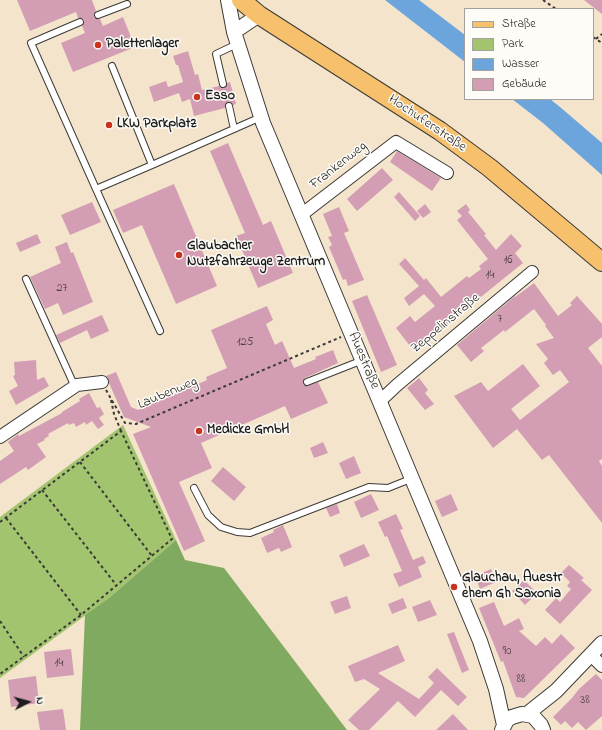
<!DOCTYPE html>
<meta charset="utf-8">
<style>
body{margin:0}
#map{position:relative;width:602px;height:730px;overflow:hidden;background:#f4e4cc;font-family:"Indie Flower",sans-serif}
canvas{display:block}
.legend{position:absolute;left:464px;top:8px;width:130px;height:92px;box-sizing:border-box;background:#fdfcf7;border:1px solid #a3a29f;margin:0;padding:5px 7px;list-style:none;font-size:12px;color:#1c1c1c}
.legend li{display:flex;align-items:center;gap:8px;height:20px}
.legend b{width:20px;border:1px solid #a3a29f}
.north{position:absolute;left:8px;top:682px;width:40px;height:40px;-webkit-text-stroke:3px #fdfcf7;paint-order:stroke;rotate:84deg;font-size:11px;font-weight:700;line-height:16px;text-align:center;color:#1c1c1c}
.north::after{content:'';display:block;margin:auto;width:14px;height:18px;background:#1c1c1c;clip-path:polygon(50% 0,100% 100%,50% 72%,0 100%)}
</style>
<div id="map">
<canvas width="602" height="730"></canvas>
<ul class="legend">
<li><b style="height:5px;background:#f7c06c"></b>Straße</li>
<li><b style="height:11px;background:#a2c46e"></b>Park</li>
<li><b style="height:11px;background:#6ba5db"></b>Wasser</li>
<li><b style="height:11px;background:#d39eb4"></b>Gebäude</li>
</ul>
<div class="north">N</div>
</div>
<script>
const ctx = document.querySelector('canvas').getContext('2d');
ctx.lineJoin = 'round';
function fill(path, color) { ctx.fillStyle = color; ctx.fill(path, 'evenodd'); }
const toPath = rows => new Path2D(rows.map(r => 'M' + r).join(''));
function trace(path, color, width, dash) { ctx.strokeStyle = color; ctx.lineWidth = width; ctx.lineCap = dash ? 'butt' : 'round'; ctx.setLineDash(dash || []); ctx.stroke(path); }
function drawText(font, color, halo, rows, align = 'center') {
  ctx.font = font + ' "Indie Flower",sans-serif'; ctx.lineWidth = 3; ctx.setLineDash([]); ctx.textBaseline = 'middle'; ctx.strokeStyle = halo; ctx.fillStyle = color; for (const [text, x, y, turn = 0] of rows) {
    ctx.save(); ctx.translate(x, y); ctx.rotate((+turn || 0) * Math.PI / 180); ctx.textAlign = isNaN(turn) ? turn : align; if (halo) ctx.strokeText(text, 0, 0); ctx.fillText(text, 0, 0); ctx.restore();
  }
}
const green = toPath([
 [123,425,176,540,109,598,0,678,0,517]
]);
const forest = toPath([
 [176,540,185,560,224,568,347,730,80,730,85,615,109,598]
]);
const water = toPath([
 [385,0,419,0,465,35,465,62],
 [512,99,550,99,560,107,602,143,602,175,543,123]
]);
const building = toPath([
 [17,0,92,0,96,11,94,14,94,17,97,19,100,19,103,26,123,17,135,47,73,72,61,43,85,33,82,26,84,23,84,20,81,18,78,18,76,12,30,31],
 [584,0,602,0,602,14],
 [188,51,195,75,198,74,202,90,219,86,221,88,224,88,227,86,227,83,230,82,236,104,233,105,231,102,228,102,225,104,225,108,194,116,190,99,182,102,179,93,154,102,149,87,166,81,168,87,183,82,178,65,176,65,173,56],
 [228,143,263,225,271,221,293,273,258,288,236,236,245,233,210,151],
 [397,151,441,178,432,191,390,162],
 [382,168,393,180,357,211,347,199],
 [174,184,217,286,176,304,142,225,123,233,113,210],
 [399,192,420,216,415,221,394,197],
 [92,202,101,222,70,235,61,215],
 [425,204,431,212,423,218,417,211],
 [466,204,470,210,468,212,486,234,484,235,496,250,511,234,522,246,515,253,523,263,414,351,396,328,410,316,415,322,435,306,424,294,409,306,404,298,419,286,399,264,405,258,424,280,426,278,441,297,467,276,469,278,481,269,479,266,488,259,457,220,462,216,457,211],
 [339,207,349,231,344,233,364,280,348,286,346,279,343,280,329,247,332,245,328,237,332,236,323,214],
 [37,234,41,243,20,252,16,243],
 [67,242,71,253,73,252,93,302,63,315,58,303,45,309,30,277,61,263,55,247],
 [534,283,558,316,572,305,570,303,577,296,602,324,602,337,588,348,602,366,602,459,599,461,602,466,602,523,549,455,542,460,517,429,493,448,454,396,481,382,488,391,523,364,540,386,511,409,520,420,569,382,560,370,553,375,544,363,548,359,536,344,554,338,545,326,546,325,534,309,505,332,504,330,481,348,484,351,471,362,457,345,515,296,515,297],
 [367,295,397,365,381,372,352,301],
 [267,306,273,320,266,324,275,345,282,341,294,368,316,359,315,357,333,350,338,363,305,378,303,382,304,385,307,386,318,382,328,403,291,419,285,406,201,443,212,468,179,482,205,541,184,551,133,434,151,427,124,417,109,383,108,378,106,376,116,372,131,407,138,410,207,380,206,377,227,368,211,330],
 [102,315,109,331,91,339,87,330,60,343,56,335],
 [36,360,37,380,44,377,49,386,16,405,9,391,18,386,13,376,15,375,14,362],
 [419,378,428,390,425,393,434,404,425,410,407,388],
 [89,393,97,408,100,407,104,414,99,418,104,425,98,429,92,421,86,425,85,422,76,427,74,423,69,425,68,423,48,434,49,436,44,439,45,440,37,444,46,457,28,470,26,467,0,484,0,461,14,451,8,442,18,434,19,436,62,413,62,412,80,401,79,399],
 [323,442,328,453,314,458,310,448],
 [354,456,361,473,346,479,339,463],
 [223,467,246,487,234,501,211,481],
 [371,494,379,510,361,518,354,502],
 [451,494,458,510,442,517,435,501],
 [337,504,340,513,330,517,326,508],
 [396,514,403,529,400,530,413,560,423,556,426,563,418,567,422,577,399,587,393,574,402,571,387,536,385,537,378,522],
 [283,525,292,547,281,552,279,548,267,553,261,538,274,532,273,530],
 [364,544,370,556,344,567,339,555],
 [569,565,584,578,581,580,592,590,560,624,545,610,556,598,560,602,571,589,567,586,570,582,561,573],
 [491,569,496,582,480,589,475,576],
 [524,580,537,593,525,605,512,591],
 [347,596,351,608,335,614,330,602],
 [403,598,407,608,392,614,388,604],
 [430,600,437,615,418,622,412,607],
 [494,602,504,626,519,618,524,629,519,631,536,646,545,637,552,644,561,634,575,648,524,698,516,697,503,661,501,662,479,608],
 [454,632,469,670,462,673,447,634],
 [398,645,405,661,378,673,419,699,434,683,428,677,437,668,467,697,458,706,441,690,415,717,398,701,369,730,359,730,348,720,380,689,364,679,355,682,348,666],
 [71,649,74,675,47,678,44,652],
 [596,674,602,680,602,716,586,730,578,722,572,728,565,721,561,725,553,717,572,698,579,689],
 [36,676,39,703,11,707,8,680],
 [63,709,66,730,40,730,37,712],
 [453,714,468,730,436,730]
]);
const path = toPath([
 [543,0,556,9],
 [593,37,602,43],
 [596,39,602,34],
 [106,390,125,423,136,424,341,337],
 [111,400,114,414,121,431],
 [80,462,152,556],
 [42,490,117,586],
 [6,518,81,615],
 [0,522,121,431,172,539,81,615,0,674],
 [0,621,24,657]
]);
const service = toPath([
 [98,15,127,4],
 [80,22,31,43,96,189],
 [112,66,152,165,261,117],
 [223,84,216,54,237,44],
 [229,106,234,129],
 [152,165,96,189,160,331],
 [26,279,75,387],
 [307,382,363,360],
 [194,488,208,515,221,527,237,532,250,533,369,487,388,488,413,478]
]);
const minor = toPath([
 [301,215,396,142,447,173],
 [380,401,397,385,532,272],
 [0,437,77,385,102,382],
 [591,655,602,666]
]);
const tertiary = toPath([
 [228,0,234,32,263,123,480,641,496,689,504,725],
 [234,32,259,15],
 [527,714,556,691,602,643],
 [502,730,507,720,512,717,522,714,533,716,541,725,543,730]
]);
const primary = toPath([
 [241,0,259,15,440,131,490,168,602,262]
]);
const markers = [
 [98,45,4,"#c8321e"],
 [197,97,4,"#c8321e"],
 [109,125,4,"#c8321e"],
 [179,255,4,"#c8321e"],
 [199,431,4,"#c8321e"],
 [454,587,4,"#c8321e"]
];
const numberNames = [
 ["16",508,261],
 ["14",490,276],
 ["27",62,289],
 ["7",500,320],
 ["125",245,343],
 ["90",507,652],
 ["14",59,664],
 ["88",521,680],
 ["38",585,701]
];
const poiNames = [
 ["Palettenlager",106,45],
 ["Esso",205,97],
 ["LKW Parkplatz",117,125],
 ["Glaubacher",187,247],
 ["Nutzfahrzeuge Zentrum",187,263],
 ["Medicke GmbH",207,431],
 ["Glauchau, Auestr",462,579],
 ["ehem Gh Saxonia",462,595]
];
const streetNames = [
 ["Hochuferstraße",427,124,34],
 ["Frankenweg",339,166,-38],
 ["Zeppelinstraße",446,324,-40],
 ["Auestraße",363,361,67],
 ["Laubenweg",168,394,-23]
];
fill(green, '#a2c46e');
fill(forest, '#81aa61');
fill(water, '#6ba5db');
fill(building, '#d39eb4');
trace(service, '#3c3a36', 8);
trace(minor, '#3c3a36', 14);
trace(tertiary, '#3c3a36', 16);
trace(primary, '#3c3a36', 20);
trace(path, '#3c3a36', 2, [3, 3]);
trace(service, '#fff', 6);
trace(minor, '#fff', 12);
trace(tertiary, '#fff', 14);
trace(primary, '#f7c06c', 18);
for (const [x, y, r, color] of markers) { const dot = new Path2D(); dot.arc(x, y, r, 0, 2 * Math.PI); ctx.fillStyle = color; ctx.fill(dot); trace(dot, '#fdfcf7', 1.5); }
drawText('12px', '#4a3c42', null, numberNames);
drawText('bold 14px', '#1c1c1c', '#fdfcf7', poiNames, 'left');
drawText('14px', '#1c1c1c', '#fdfcf7', streetNames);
</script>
